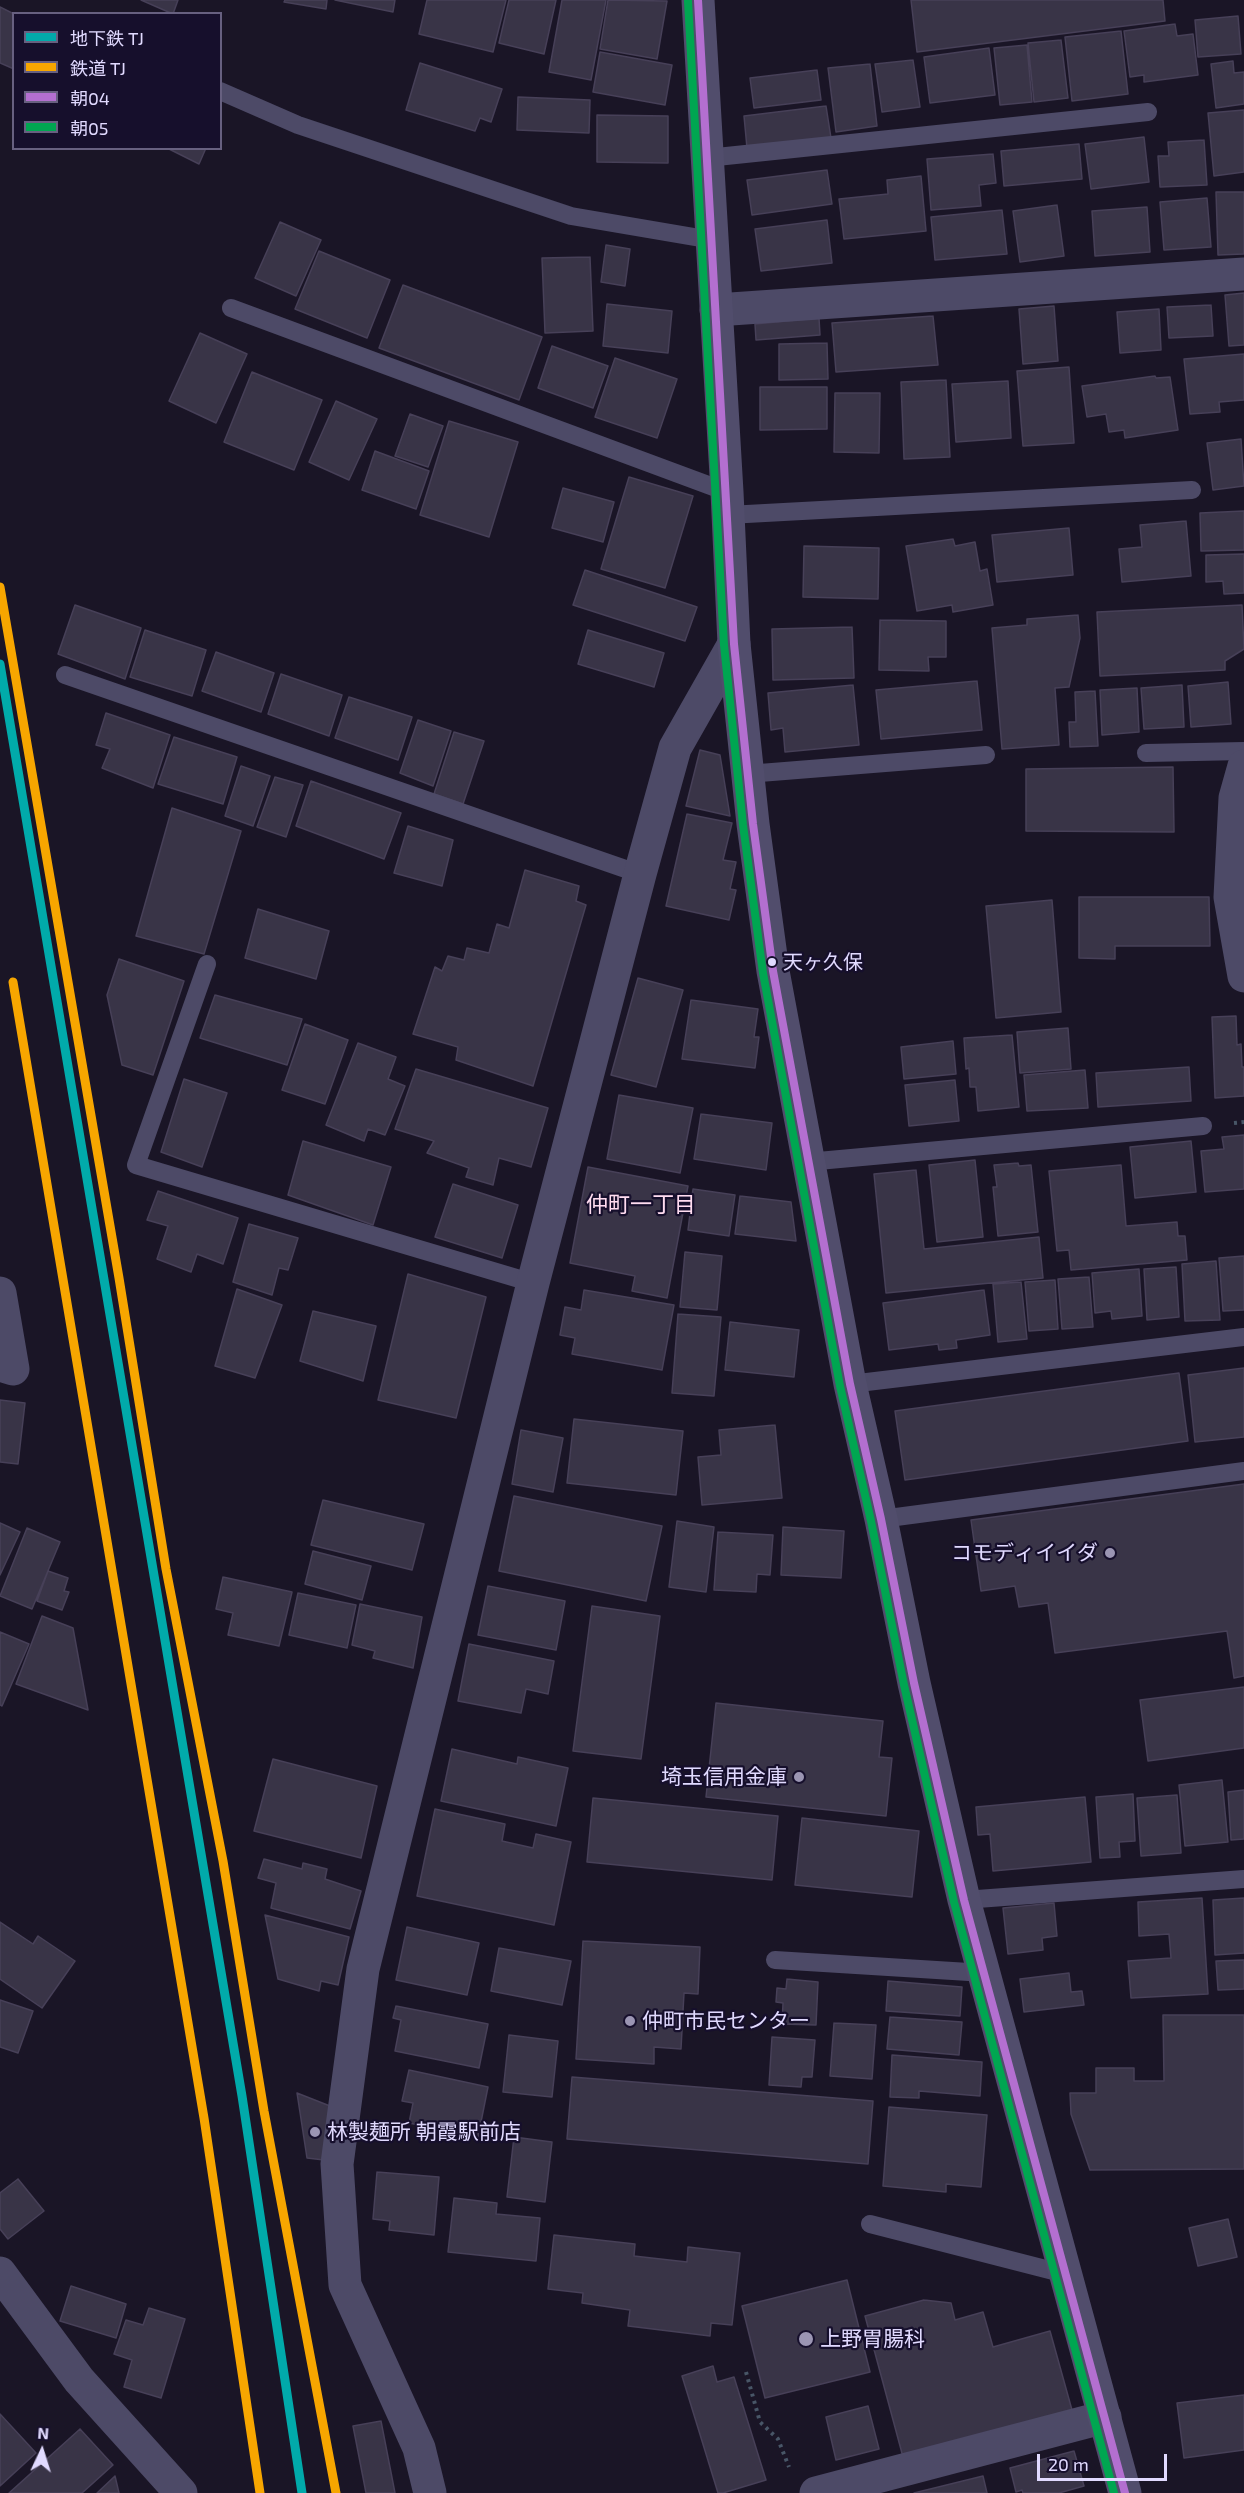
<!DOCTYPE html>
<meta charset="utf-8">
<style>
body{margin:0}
#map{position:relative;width:1244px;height:2493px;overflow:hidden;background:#1a1526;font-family:"Exo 2","Noto Sans JP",sans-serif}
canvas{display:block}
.legend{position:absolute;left:12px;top:12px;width:210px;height:138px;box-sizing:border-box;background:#160f2c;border:2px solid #676080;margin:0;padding:8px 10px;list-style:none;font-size:18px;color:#e1daff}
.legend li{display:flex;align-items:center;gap:12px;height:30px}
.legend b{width:30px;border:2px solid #676080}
.north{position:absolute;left:12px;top:2421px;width:60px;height:60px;-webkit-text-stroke:4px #160f2c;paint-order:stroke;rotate:4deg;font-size:16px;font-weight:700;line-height:24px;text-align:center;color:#e1daff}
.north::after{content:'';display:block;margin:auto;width:21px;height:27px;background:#e1daff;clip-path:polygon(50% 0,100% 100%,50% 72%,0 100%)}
.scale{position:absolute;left:1037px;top:2454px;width:130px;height:27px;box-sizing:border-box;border:3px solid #e1daff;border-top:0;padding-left:8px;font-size:18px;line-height:21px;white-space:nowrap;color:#e1daff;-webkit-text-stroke:4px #160f2c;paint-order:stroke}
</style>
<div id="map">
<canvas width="1244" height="2493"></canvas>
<ul class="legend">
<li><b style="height:8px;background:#01aaaa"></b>地下鉄 TJ</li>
<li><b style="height:8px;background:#f7a600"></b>鉄道 TJ</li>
<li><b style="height:8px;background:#b36fd0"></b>朝04</li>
<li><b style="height:8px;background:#00a651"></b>朝05</li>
</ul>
<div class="north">N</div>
<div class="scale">20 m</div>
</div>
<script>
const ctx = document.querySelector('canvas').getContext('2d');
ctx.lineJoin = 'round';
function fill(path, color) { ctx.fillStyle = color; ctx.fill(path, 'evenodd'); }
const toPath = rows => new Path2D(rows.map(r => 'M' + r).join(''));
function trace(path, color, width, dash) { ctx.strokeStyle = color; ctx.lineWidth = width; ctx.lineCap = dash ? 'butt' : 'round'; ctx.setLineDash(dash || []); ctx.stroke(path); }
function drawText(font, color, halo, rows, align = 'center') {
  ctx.font = font + ' "Exo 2","Noto Sans JP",sans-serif'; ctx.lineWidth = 4.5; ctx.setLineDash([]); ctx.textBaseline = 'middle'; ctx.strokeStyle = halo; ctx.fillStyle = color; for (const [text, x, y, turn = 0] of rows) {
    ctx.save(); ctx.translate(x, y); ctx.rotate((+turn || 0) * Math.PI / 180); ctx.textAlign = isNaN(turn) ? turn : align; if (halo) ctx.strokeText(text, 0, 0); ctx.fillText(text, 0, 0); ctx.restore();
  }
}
const building = toPath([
 [141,0,178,0,173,14,141,0],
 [285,0,327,0,326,9,284,2,285,0],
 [335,0,395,0,393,12,335,0],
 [427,0,506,0,493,52,419,34,427,0],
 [509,0,556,0,544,54,499,43,509,0],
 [562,0,606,0,591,80,549,72,562,0],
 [608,0,667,1,657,59,600,49,608,0],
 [911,0,1163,0,1165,21,917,52,911,0],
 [0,7,14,14,14,69,0,63,0,7],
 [1238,16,1241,54,1198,57,1195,20,1238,16],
 [1175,24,1177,36,1193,34,1198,75,1144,82,1144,75,1130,77,1124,31,1175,24],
 [1121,31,1128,94,1072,101,1065,37,1121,31],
 [1061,40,1068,98,1034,102,1028,43,1061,40],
 [1027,45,1032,102,1000,105,994,48,1027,45],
 [989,48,995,95,930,103,924,57,989,48],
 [600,52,672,65,665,105,593,92,600,52],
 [913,60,920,107,882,112,875,64,913,60],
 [1233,61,1234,73,1244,72,1244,104,1216,108,1211,64,1233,61],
 [420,63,502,89,491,122,480,118,475,131,406,110,420,63],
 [870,64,877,126,836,132,828,68,870,64],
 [817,70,821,100,754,108,750,78,817,70],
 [518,97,590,100,589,133,517,130,518,97],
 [826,106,831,138,747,148,744,116,826,106],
 [1244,110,1244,172,1214,176,1208,113,1244,110],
 [597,115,668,116,668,163,597,162,597,115],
 [1144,137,1149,182,1091,189,1085,144,1144,137],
 [1204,140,1207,185,1160,187,1158,156,1169,156,1168,142,1204,140],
 [1079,144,1082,179,1004,186,1001,151,1079,144],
 [167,148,206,148,199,164,167,148],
 [993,154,996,183,979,185,981,206,931,210,927,159,993,154],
 [827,170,832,204,752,215,747,180,827,170],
 [921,176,926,231,844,239,839,199,888,194,887,180,921,176],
 [1216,192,1244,192,1244,254,1218,255,1216,192],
 [1207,198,1211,247,1164,250,1160,202,1207,198],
 [1057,205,1064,256,1020,262,1013,211,1057,205],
 [1147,207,1150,252,1095,256,1092,211,1147,207],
 [1002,210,1007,254,935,260,931,217,1002,210],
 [827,220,832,263,761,271,755,229,827,220],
 [280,222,321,240,296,296,255,278,280,222],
 [606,245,630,249,625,286,601,282,606,245],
 [319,251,390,280,367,338,295,309,319,251],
 [590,257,593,331,545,333,542,258,590,257],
 [403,285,542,337,519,400,379,348,403,285],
 [1244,293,1244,345,1229,346,1225,295,1244,293],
 [607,304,672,311,668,353,603,346,607,304],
 [1211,305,1213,336,1169,338,1167,307,1211,305],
 [1054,306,1058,361,1023,364,1019,309,1054,306],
 [1159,309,1161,350,1120,353,1117,312,1159,309],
 [933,316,938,365,836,372,832,323,933,316],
 [819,318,820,335,756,340,755,324,819,318],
 [200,333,247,354,216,423,169,401,200,333],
 [827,343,828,379,779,380,779,344,827,343],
 [552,346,608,366,593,408,538,388,552,346],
 [1244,354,1244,400,1219,402,1220,412,1190,414,1184,359,1244,354],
 [615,358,677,379,657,438,595,417,615,358],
 [1069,367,1074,443,1023,446,1017,371,1069,367],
 [252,372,322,400,294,470,224,442,252,372],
 [1155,376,1156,378,1170,377,1178,430,1125,438,1124,430,1109,432,1106,414,1087,417,1082,386,1155,376],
 [946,380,950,457,904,459,901,382,946,380],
 [1008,381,1011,438,956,442,952,384,1008,381],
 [760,387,827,387,827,429,760,430,760,387],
 [835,393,880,393,879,453,834,452,835,393],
 [336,401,377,419,349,480,309,462,336,401],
 [410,414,443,426,428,467,395,456,410,414],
 [449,421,518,442,489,537,420,515,449,421],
 [1241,439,1244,486,1213,490,1207,443,1241,439],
 [375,451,429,471,416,509,362,490,375,451],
 [629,477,693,496,665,588,601,569,629,477],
 [563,488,614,502,603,542,552,528,563,488],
 [1244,511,1244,550,1201,551,1200,513,1244,511],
 [1186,521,1191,576,1122,582,1119,549,1142,547,1140,525,1186,521],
 [1069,528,1073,575,997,582,992,535,1069,528],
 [953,539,955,546,975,542,980,571,987,569,993,605,953,612,952,605,917,611,906,546,953,539],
 [804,546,879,548,878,599,803,597,804,546],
 [1244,554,1244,593,1224,594,1223,581,1206,582,1206,555,1244,554],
 [585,570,697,607,685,641,573,605,585,570],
 [75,605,141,628,125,679,58,654,75,605],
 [1242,605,1244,649,1225,661,1225,670,1100,676,1097,612,1242,605],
 [1078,615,1080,638,1069,687,1055,688,1059,745,1002,749,992,628,1027,625,1027,619,1078,615],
 [880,620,946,621,946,657,928,657,929,671,879,670,880,620],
 [852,627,854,678,773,680,772,629,852,627],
 [145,630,206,650,192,696,130,677,145,630],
 [588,630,664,653,654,687,578,664,588,630],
 [216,652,274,673,261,712,202,691,216,652],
 [281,674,342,695,329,736,268,714,281,674],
 [977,681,982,730,881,739,876,690,977,681],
 [1228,682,1231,724,1191,727,1188,686,1228,682],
 [853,685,859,745,785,752,783,728,771,730,768,693,853,685],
 [1182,685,1184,727,1144,729,1141,688,1182,685],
 [1137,688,1139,732,1102,735,1100,690,1137,688],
 [1095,691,1098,746,1070,747,1069,722,1076,722,1075,692,1095,691],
 [349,697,412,717,398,760,335,738,349,697],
 [106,713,170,735,153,788,102,768,110,749,96,745,106,713],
 [418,720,451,731,433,786,400,773,418,720],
 [454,732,484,741,463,804,434,794,454,732],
 [174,737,237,757,223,804,158,784,174,737],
 [700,750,720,755,730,816,686,806,700,750],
 [241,766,270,776,253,826,225,816,241,766],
 [1173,767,1174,832,1026,831,1026,769,1173,767],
 [275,777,303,785,286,837,257,827,275,777],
 [311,781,401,813,384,859,296,826,311,781],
 [172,808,241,831,204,954,136,936,172,808],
 [687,814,732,823,723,860,736,862,730,889,736,890,729,920,666,906,687,814],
 [408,826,453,840,442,886,394,873,408,826],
 [525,870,579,886,576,901,586,905,533,1086,456,1060,458,1047,413,1034,435,967,442,971,448,956,464,960,467,948,489,953,497,924,509,928,525,870],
 [1079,897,1209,897,1210,946,1115,946,1115,959,1079,958,1079,897],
 [1052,900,1061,1012,996,1018,986,906,1052,900],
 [258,909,329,931,316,979,245,958,258,909],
 [119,959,184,981,153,1075,122,1065,107,995,119,959],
 [638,978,683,990,656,1087,611,1075,638,978],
 [215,995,302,1019,287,1065,200,1038,215,995],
 [691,1000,758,1009,754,1037,759,1037,755,1068,682,1059,691,1000],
 [1236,1016,1237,1045,1241,1044,1242,1067,1244,1067,1244,1096,1215,1098,1212,1017,1236,1016],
 [305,1024,348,1040,325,1104,282,1090,305,1024],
 [1068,1028,1071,1069,1020,1073,1017,1032,1068,1028],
 [1012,1035,1019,1107,978,1111,976,1087,970,1087,969,1068,966,1069,964,1038,1012,1035],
 [953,1041,956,1074,904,1079,901,1047,953,1041],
 [358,1043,396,1057,388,1079,405,1086,385,1135,368,1129,364,1141,326,1125,358,1043],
 [1189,1067,1191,1101,1098,1107,1096,1073,1189,1067],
 [416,1069,548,1108,531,1167,499,1158,493,1185,466,1177,469,1168,427,1153,434,1141,395,1129,416,1069],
 [1085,1070,1088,1108,1027,1111,1024,1075,1085,1070],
 [184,1079,227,1093,202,1167,161,1152,184,1079],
 [955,1080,959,1121,909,1126,905,1085,955,1080],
 [619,1095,693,1108,680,1173,607,1159,619,1095],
 [701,1114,772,1123,766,1170,694,1159,701,1114],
 [1244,1135,1244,1189,1205,1192,1201,1151,1224,1149,1222,1137,1244,1135],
 [303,1141,391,1167,373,1225,288,1195,303,1141],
 [1191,1141,1196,1192,1135,1198,1130,1147,1191,1141],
 [975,1160,983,1237,937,1242,929,1165,975,1160],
 [1018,1163,1019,1166,1031,1165,1038,1232,998,1236,993,1187,997,1187,994,1165,1018,1163],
 [1121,1165,1126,1226,1177,1222,1178,1236,1185,1236,1187,1260,1071,1270,1069,1250,1057,1251,1049,1171,1121,1165],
 [588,1167,688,1186,667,1298,632,1291,635,1276,570,1263,588,1167],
 [916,1170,924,1249,1039,1237,1043,1278,886,1293,874,1174,916,1170],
 [453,1184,518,1205,502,1258,435,1237,453,1184],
 [693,1189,735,1195,729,1236,688,1230,693,1189],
 [158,1191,238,1218,223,1264,197,1254,191,1272,157,1259,168,1226,147,1220,158,1191],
 [740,1196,791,1202,796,1241,735,1234,740,1196],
 [249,1224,298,1238,288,1270,279,1268,272,1295,233,1282,249,1224],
 [685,1252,722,1256,717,1310,680,1307,685,1252],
 [1244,1256,1244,1310,1223,1311,1219,1258,1244,1256],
 [1216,1261,1220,1320,1185,1321,1182,1264,1216,1261],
 [1176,1267,1179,1317,1147,1320,1144,1269,1176,1267],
 [1139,1269,1142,1316,1112,1319,1111,1311,1095,1313,1092,1273,1139,1269],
 [408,1274,486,1297,456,1418,378,1400,408,1274],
 [1089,1277,1093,1327,1062,1329,1058,1279,1089,1277],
 [1055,1280,1058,1329,1029,1331,1025,1282,1055,1280],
 [1021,1282,1027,1339,998,1342,993,1284,1021,1282],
 [237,1289,282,1305,255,1378,215,1366,237,1289],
 [584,1290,674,1305,662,1370,572,1354,575,1338,560,1335,565,1307,581,1310,584,1290],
 [984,1290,990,1335,956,1340,957,1348,939,1350,938,1344,889,1350,883,1303,984,1290],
 [313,1311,376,1326,363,1381,300,1361,313,1311],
 [678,1314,721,1317,714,1396,672,1393,678,1314],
 [730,1322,799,1330,794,1377,725,1370,730,1322],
 [1244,1368,1244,1437,1195,1442,1188,1375,1244,1368],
 [1179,1373,1188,1441,905,1480,895,1411,1179,1373],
 [0,1400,25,1403,18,1464,0,1462,0,1400],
 [574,1419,683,1431,676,1495,567,1483,574,1419],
 [775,1425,782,1498,702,1505,698,1457,721,1455,719,1430,775,1425],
 [521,1430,563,1438,553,1492,512,1484,521,1430],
 [1244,1484,1244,1676,1234,1678,1227,1631,1055,1653,1048,1603,1019,1607,1015,1586,981,1591,971,1520,1244,1484],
 [514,1496,662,1526,646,1601,499,1571,514,1496],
 [323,1500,424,1524,412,1570,311,1545,323,1500],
 [677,1521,714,1527,706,1592,669,1587,677,1521],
 [0,1523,20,1532,0,1575,0,1523],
 [783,1527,844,1531,841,1578,781,1575,783,1527],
 [27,1528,60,1542,32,1609,0,1596,27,1528],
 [718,1532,773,1535,770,1575,757,1574,756,1592,714,1590,718,1532],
 [313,1551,371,1566,362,1600,305,1584,313,1551],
 [48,1571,68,1578,64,1591,69,1592,62,1610,37,1601,48,1571],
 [223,1577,292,1592,279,1646,228,1635,233,1613,216,1609,223,1577],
 [488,1586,565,1601,556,1650,478,1635,488,1586],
 [298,1593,356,1605,347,1648,289,1635,298,1593],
 [360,1604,422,1617,413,1668,373,1658,375,1651,352,1645,360,1604],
 [592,1606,660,1616,641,1759,573,1751,592,1606],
 [42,1616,73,1628,88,1710,16,1684,42,1616],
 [0,1632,29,1644,2,1706,0,1705,0,1632],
 [469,1644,554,1661,548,1694,526,1689,521,1713,458,1701,469,1644],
 [1244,1687,1244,1748,1148,1761,1140,1700,1244,1687],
 [716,1703,883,1721,879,1757,892,1758,886,1816,706,1797,716,1703],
 [452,1749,517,1764,518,1757,568,1768,556,1826,441,1801,452,1749],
 [273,1759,377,1786,361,1858,254,1831,273,1759],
 [1222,1780,1228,1842,1185,1846,1179,1785,1222,1780],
 [1244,1790,1244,1839,1231,1840,1228,1792,1244,1790],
 [1133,1794,1135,1841,1119,1842,1120,1857,1100,1858,1096,1797,1133,1794],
 [1177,1795,1181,1853,1141,1856,1137,1798,1177,1795],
 [1085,1797,1091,1862,993,1871,990,1834,978,1835,976,1807,1085,1797],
 [593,1798,778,1816,772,1880,587,1862,593,1798],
 [435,1809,505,1824,502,1841,533,1848,536,1834,571,1842,554,1925,417,1896,435,1809],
 [802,1818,919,1831,912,1897,795,1885,802,1818],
 [264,1859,302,1869,303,1863,327,1869,325,1879,361,1891,350,1929,271,1908,276,1883,258,1878,264,1859],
 [1202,1898,1208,1994,1131,1998,1128,1961,1171,1958,1169,1934,1139,1936,1138,1902,1202,1898],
 [1244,1898,1244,1953,1215,1955,1213,1900,1244,1898],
 [1054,1903,1057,1936,1042,1938,1043,1950,1008,1954,1003,1908,1054,1903],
 [265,1915,349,1937,338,1985,321,1981,319,1991,278,1979,265,1915],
 [0,1922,33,1944,38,1936,75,1961,42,2008,0,1979,0,1922],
 [407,1927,479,1943,467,1995,396,1980,407,1927],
 [583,1941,700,1947,698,1994,684,1993,681,2049,654,2047,654,2064,576,2059,583,1941],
 [499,1948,571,1961,562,2005,491,1991,499,1948],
 [1244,1960,1244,1989,1218,1990,1216,1961,1244,1960],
 [1069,1973,1071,1992,1082,1991,1084,2005,1024,2012,1020,1979,1069,1973],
 [787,1979,818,1982,816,2025,782,2024,783,2003,776,2002,777,1988,786,1989,787,1979],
 [888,1981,962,1987,960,2016,886,2011,888,1981],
 [0,2000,33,2011,18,2053,0,2047,0,2000],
 [396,2006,488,2024,479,2068,395,2051,401,2020,393,2018,396,2006],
 [1163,2015,1244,2015,1244,2169,1090,2170,1071,2114,1070,2093,1096,2093,1096,2068,1134,2068,1134,2081,1164,2081,1163,2015],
 [890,2017,962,2022,959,2055,887,2049,890,2017],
 [834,2023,876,2025,872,2079,830,2076,834,2023],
 [509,2035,558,2041,552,2097,503,2092,509,2035],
 [772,2037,815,2040,812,2077,802,2077,801,2087,769,2085,772,2037],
 [892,2055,982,2062,980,2096,919,2091,919,2098,890,2097,892,2055],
 [409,2070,488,2087,478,2137,409,2123,413,2103,402,2101,409,2070],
 [572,2077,873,2101,868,2164,567,2139,572,2077],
 [297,2093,330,2106,324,2160,307,2158,297,2093],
 [889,2107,987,2115,981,2187,946,2184,946,2192,883,2186,889,2107],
 [514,2137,552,2142,545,2202,507,2197,514,2137],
 [377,2172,439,2177,434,2235,389,2230,390,2221,373,2219,377,2172],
 [18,2179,44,2211,8,2239,0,2229,0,2193,18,2179],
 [454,2198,497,2203,496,2214,540,2218,536,2261,448,2252,454,2198],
 [1228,2219,1237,2257,1198,2266,1189,2228,1228,2219],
 [554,2235,635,2244,634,2256,687,2262,688,2247,740,2253,732,2325,711,2323,710,2336,628,2326,630,2310,582,2303,583,2293,548,2289,554,2235],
 [847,2280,870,2372,765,2398,742,2306,847,2280],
 [71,2286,126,2304,116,2338,60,2321,71,2286],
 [924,2300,951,2303,955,2320,983,2312,993,2347,1050,2331,1072,2410,903,2457,865,2316,924,2300],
 [149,2308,185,2319,161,2398,124,2387,132,2360,114,2354,126,2320,143,2325,149,2308],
 [713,2366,717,2382,734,2377,766,2480,723,2493,718,2493,682,2376,713,2366],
 [1244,2395,1244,2450,1184,2458,1177,2403,1244,2395],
 [868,2406,879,2449,836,2460,826,2417,868,2406],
 [0,2414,36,2453,0,2486,0,2414],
 [381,2421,395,2493,366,2493,353,2426,381,2421],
 [80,2429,113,2465,82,2493,9,2493,80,2429],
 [1074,2451,1084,2486,1059,2493,1023,2493,1022,2490,1016,2492,1010,2468,1074,2451],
 [115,2476,119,2493,97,2493,115,2476],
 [983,2476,987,2493,914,2493,983,2476]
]);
const path = toPath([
 [1234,1123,1244,1122],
 [746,2372,760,2422,778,2439,789,2467]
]);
const service = toPath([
 [220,91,298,125,571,216,712,240],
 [707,158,1148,112],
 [231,308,727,492],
 [728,515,1192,490],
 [65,675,640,874],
 [1146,753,1244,751],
 [747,774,986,755],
 [207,964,136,1165,533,1283],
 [807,1162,1203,1126],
 [850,1384,1244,1337],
 [881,1519,1244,1471],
 [964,1900,1244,1879],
 [775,1960,985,1973],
 [870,2224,1065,2274]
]);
const minor = toPath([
 [716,310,1244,274],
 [1244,766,1235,798,1230,897,1244,976],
 [0,1293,13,1369,0,1365],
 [0,2273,79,2380,181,2493],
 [430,2493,419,2448,345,2285,337,2164,363,1969,533,1283,640,874,675,748,734,644],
 [816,2493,1105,2417]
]);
const secondary = toPath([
 [698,0,727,492,734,644,753,824,773,971,850,1384,881,1519,914,1683,964,1900,1125,2493]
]);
const bus1 = toPath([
 [698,0,734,644,753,824,773,971,850,1384,881,1519,914,1683,964,1900,1125,2493]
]);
const bus2 = toPath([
 [688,1,724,645,743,825,763,973,840,1386,871,1521,904,1685,954,1902,1114,2493]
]);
const rail1 = toPath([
 [0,587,119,1278,166,1569,223,1861,264,2111,336,2493],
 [13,982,204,2118,260,2493]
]);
const metro1 = toPath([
 [0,664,242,2096,302,2493]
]);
const markers = [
 [772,962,5,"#e1daff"],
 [1110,1553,6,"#9b95b3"],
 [799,1777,6,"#9b95b3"],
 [630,2021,6,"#9b95b3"],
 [315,2132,6,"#9b95b3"],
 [806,2339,8,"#9b95b3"]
];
const busNames = [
 ["天ヶ久保",783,962]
];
const poiNames = [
 ["コモディイイダ",1098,1553,"right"],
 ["埼玉信用金庫",787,1777,"right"],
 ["仲町市民センター",642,2021],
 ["林製麺所 朝霞駅前店",327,2132],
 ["上野胃腸科",820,2339]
];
const neighbourhoodNames = [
 ["仲町一丁目",641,1205]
];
fill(building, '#393447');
trace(building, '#474058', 1.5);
trace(path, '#485667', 4, [3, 4.5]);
trace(service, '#4d4a67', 18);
trace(minor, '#4d4a67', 33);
trace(secondary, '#514d6c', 33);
trace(bus1, '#b36fd0', 8);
trace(bus2, '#00a651', 8);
trace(rail1, '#f7a600', 9);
trace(metro1, '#01aaaa', 9);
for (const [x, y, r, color] of markers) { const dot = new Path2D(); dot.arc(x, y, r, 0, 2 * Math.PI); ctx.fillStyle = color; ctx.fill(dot); trace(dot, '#160f2c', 2); }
drawText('20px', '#e1daff', '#160f2c', busNames, 'left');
drawText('21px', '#e1daff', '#160f2c', poiNames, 'left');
drawText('22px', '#ffdcf0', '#160f2c', neighbourhoodNames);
</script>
